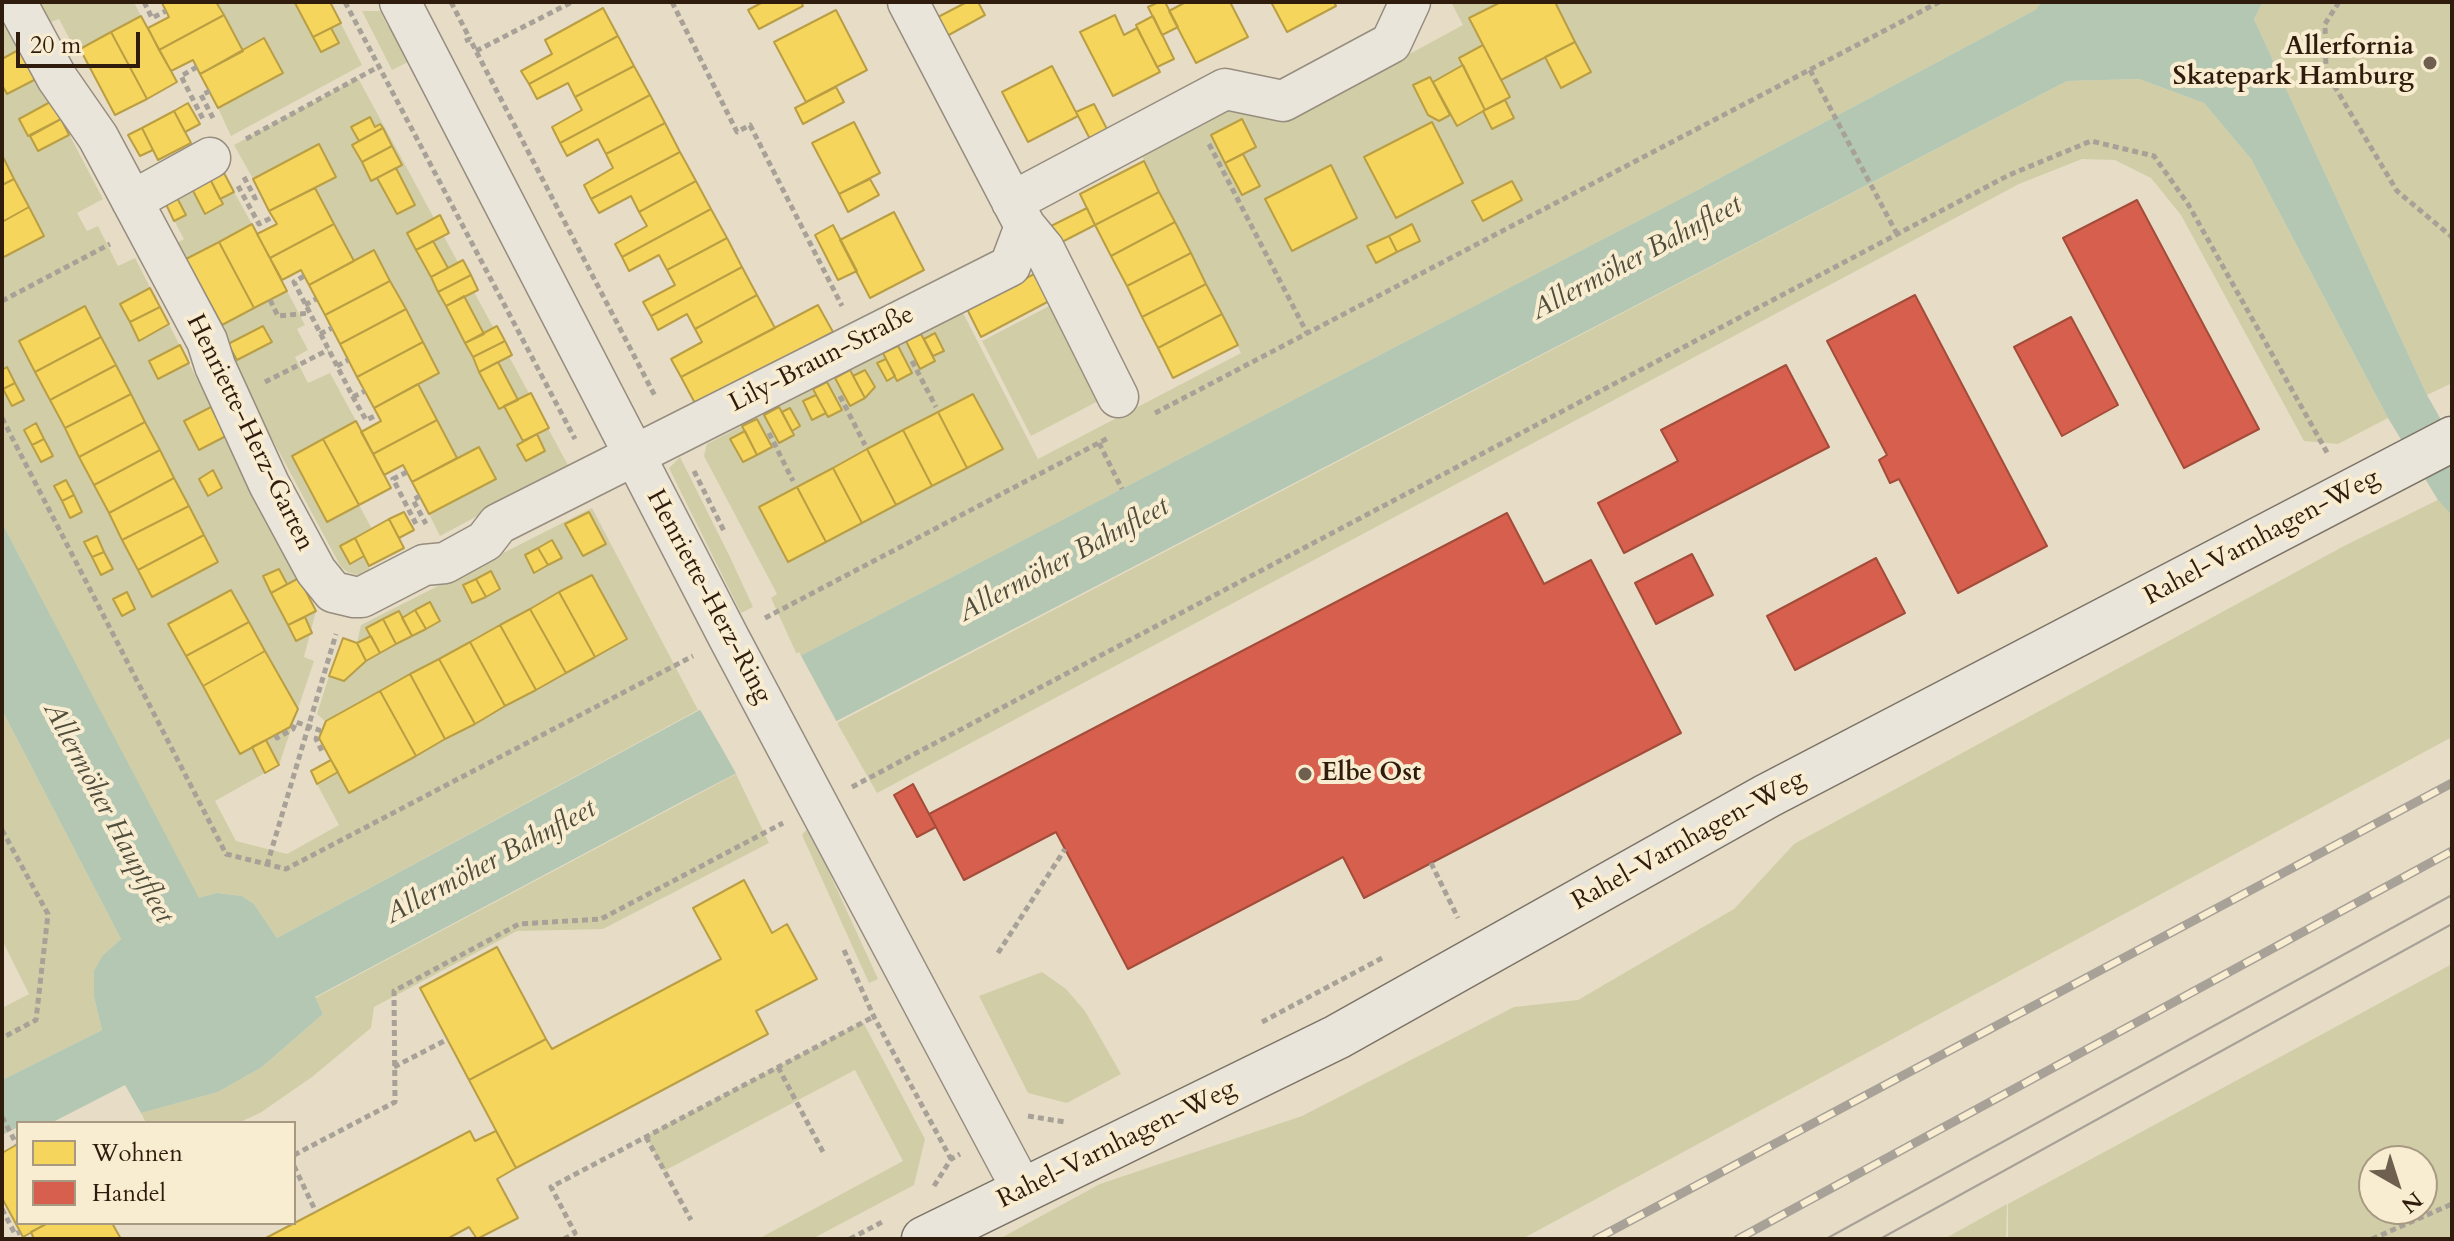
<!DOCTYPE html>
<meta charset="utf-8">
<style>
body{margin:0}
#map{position:relative;width:2454px;height:1241px;overflow:hidden;background:#e7dcc6;font-family:Cardo,serif}
canvas{display:block}
.frame{position:absolute;inset:0;border:4px solid #2f1c0d;pointer-events:none}
.legend{position:absolute;left:16px;top:1121px;width:280px;height:104px;box-sizing:border-box;background:#f8ecd1;border:2px solid #a89983;margin:0;padding:10px 14px;list-style:none;font-size:24px;color:#2f1c0d}
.legend li{display:flex;align-items:center;gap:16px;height:40px}
.legend b{width:40px;border:2px solid #a89983}
.north{position:absolute;left:2358px;top:1145px;width:80px;height:80px;box-sizing:border-box;background:#f8ecd1;border:2px solid #a89983;border-radius:50%;rotate:141deg;font-size:22px;font-weight:700;line-height:32px;text-align:center;color:#2f1c0d}
.north::after{content:'';display:block;margin:auto;width:28px;height:36px;background:#6f5f4e;clip-path:polygon(50% 0,100% 100%,50% 72%,0 100%)}
.scale{position:absolute;left:16px;top:32px;width:124px;height:36px;box-sizing:border-box;border:4px solid #2f1c0d;border-top:0;padding-left:10px;font-size:24px;line-height:28px;white-space:nowrap;color:#2f1c0d;-webkit-text-stroke:6px #f8ecd1;paint-order:stroke}
</style>
<div id="map">
<canvas width="2454" height="1241"></canvas>
<div class="frame"></div>
<ul class="legend">
<li><b style="height:22px;background:#f6d55c"></b>Wohnen</li>
<li><b style="height:22px;background:#d6604d"></b>Handel</li>
</ul>
<div class="north">N</div>
<div class="scale">20 m</div>
</div>
<script>
const ctx = document.querySelector('canvas').getContext('2d');
ctx.lineJoin = 'round';
function fill(path, color) { ctx.fillStyle = color; ctx.fill(path, 'evenodd'); }
const toPath = rows => new Path2D(rows.map(r => 'M' + r).join(''));
function trace(path, color, width, dash) { ctx.strokeStyle = color; ctx.lineWidth = width; ctx.lineCap = dash ? 'butt' : 'round'; ctx.setLineDash(dash || []); ctx.stroke(path); }
function drawText(font, color, halo, rows, align = 'center') {
  ctx.font = font + ' Cardo,serif'; ctx.lineWidth = 8; ctx.setLineDash([]); ctx.textBaseline = 'middle'; ctx.strokeStyle = halo; ctx.fillStyle = color; for (const [text, x, y, turn = 0] of rows) {
    ctx.save(); ctx.translate(x, y); ctx.rotate((+turn || 0) * Math.PI / 180); ctx.textAlign = isNaN(turn) ? turn : align; if (halo) ctx.strokeText(text, 0, 0); ctx.fillText(text, 0, 0); ctx.restore();
  }
}
const green = toPath([
 [40,2,134,2,141,16,76,51,59,19,51,22],
 [216,2,330,2,362,65,231,136,218,108,283,73,264,38,243,51],
 [1451,2,2042,2,2035,10,1690,194,798,657,771,598,777,594,704,456,707,444,962,311,1038,459,1241,353,1140,152,1229,107,1284,122,1463,25],
 [2263,2,2452,2,2452,383,2427,395,2254,19],
 [2,6,103,199,77,213,87,231,98,226,118,266,135,258,316,611,304,657,314,661,279,765,215,801,236,841,287,854,339,825,317,784,338,772,319,738,325,721,317,714,329,676,344,681,366,661,357,643,361,625,592,508,698,710,277,938,254,904,242,896,217,893,199,899,2,523],
 [362,11,380,11,387,25,400,35,412,60,392,70],
 [358,78,569,467,440,536,429,514,496,478,479,447,457,458,418,384,439,372,375,251,354,261,315,188,336,176,319,144,253,179,234,145],
 [2139,79,2204,103,2251,159,2388,418,2338,444,2304,441,2181,215,2151,178,2115,160,2082,159,2019,184,877,793,837,723,2067,81],
 [190,185,205,214,223,204,220,199,234,192,252,224,183,260,175,244,184,239,161,196],
 [287,291,305,325,297,329,308,350,295,357,308,383,330,373,356,421,292,456,327,522,359,505,372,529,355,539,371,571,360,576,347,572,341,567,263,422,256,425,217,327],
 [1055,303,1104,398,1031,436,982,341],
 [680,457,730,557,753,607,741,613,669,468],
 [2452,493,2452,737,1522,1239,999,1239,1100,1184,1302,1116,1514,1007,1578,1000,1734,909,1794,844,2344,546],
 [2,710,121,939,103,955,94,997,102,1030,2,1080,2,1008,29,994,2,940],
 [736,774,769,843,603,929,517,931,374,1007,371,1028,312,1077,260,1113,238,1123,146,1123,141,1113,218,1092,262,1067,323,1014,315,998],
 [806,830,813,837,878,979,869,983,802,835],
 [2452,964,2452,1239,2008,1239,2008,1204],
 [2374,1161,2422,1161,2422,1209,2374,1209],
 [1042,972,1066,989,1085,1011,1121,1074,1067,1103,1028,1093,979,996],
 [863,1022,925,1139,914,1185,812,1239,758,1239,903,1161,855,1070,664,1171,646,1136],
 [2007,1204,2006,1239,1944,1239]
]);
const water = toPath([
 [2042,2,2263,2,2254,19,2427,395,2452,439,2452,515,2438,500,2388,418,2251,159,2204,103,2139,79,2067,81,681,802,315,997,323,1014,262,1067,218,1092,141,1113,125,1085,51,1123,18,1123,18,1127,2,1135,2,1080,102,1030,94,997,94,971,103,955,121,939,2,710,2,523,199,898,217,893,242,896,254,904,277,938,798,657,1690,194,2035,10]
]);
const pier = toPath([
 [799,652,839,726,824,739,738,777,698,706]
]);
const homes = toPath([
 [216,2,224,15,159,50,148,28,169,17,162,3,216,2],
 [330,2,341,23,313,37,295,3,330,2],
 [763,2,801,2,803,6,759,29,748,10,763,2],
 [967,2,978,2,985,15,947,36,938,17,967,2],
 [1159,2,1165,2,1178,27,1162,35,1148,7,1159,2],
 [1186,2,1230,2,1248,37,1196,63,1169,11,1186,2],
 [1271,2,1334,2,1336,6,1287,32,1271,2],
 [1501,2,1555,2,1575,42,1501,80,1469,18,1501,2],
 [603,8,618,36,529,84,521,71,552,54,545,40,603,8],
 [836,10,867,70,806,102,774,42,836,10],
 [224,15,243,51,200,74,193,60,171,71,159,50,224,15],
 [1115,15,1124,35,1137,28,1160,72,1113,96,1080,32,1115,15],
 [141,16,177,82,147,99,111,32,141,16],
 [1153,16,1174,59,1157,67,1136,25,1153,16],
 [331,28,339,43,321,52,313,37,331,28],
 [111,32,147,99,115,115,80,49,111,32],
 [618,36,634,66,575,97,568,83,537,99,529,84,618,36],
 [264,38,283,73,218,108,200,74,264,38],
 [1575,42,1591,72,1561,88,1545,57,1575,42],
 [1483,45,1510,97,1485,110,1459,58,1483,45],
 [22,48,38,78,7,94,2,85,2,59,22,48],
 [1463,65,1485,110,1457,126,1433,82,1463,65],
 [634,66,650,95,560,143,552,127,582,110,575,97,634,66],
 [1052,66,1078,116,1028,142,1002,92,1052,66],
 [1430,77,1450,115,1439,121,1428,115,1413,85,1430,77],
 [836,87,844,102,803,124,795,108,836,87],
 [650,95,665,123,606,154,598,139,567,156,560,143,650,95],
 [1505,100,1514,118,1492,129,1483,111,1505,100],
 [52,101,61,119,28,136,19,119,52,101],
 [188,103,200,124,185,132,174,111,188,103],
 [1094,104,1108,131,1091,141,1076,112,1094,104],
 [174,111,191,143,158,160,142,128,174,111],
 [370,117,375,127,380,124,383,128,359,141,351,127,370,117],
 [61,119,69,135,38,151,30,136,61,119],
 [1242,119,1256,147,1225,163,1211,135,1242,119],
 [854,122,880,173,839,194,812,143,854,122],
 [1432,122,1463,183,1396,218,1364,157,1432,122],
 [665,123,680,152,591,199,584,185,613,168,606,154,665,123],
 [142,128,153,150,140,156,128,135,142,128],
 [383,128,392,146,362,162,352,145,383,128],
 [319,144,336,177,269,211,253,179,319,144],
 [392,146,402,165,371,181,362,162,392,146],
 [680,152,696,181,639,212,631,196,599,213,591,199,680,152],
 [1243,154,1260,186,1242,195,1225,163,1243,154],
 [2,155,14,179,2,185,2,155],
 [1144,161,1159,192,1095,225,1080,194,1144,161],
 [1331,165,1357,218,1292,251,1265,199,1331,165],
 [396,168,415,205,397,214,377,178,396,168],
 [224,173,234,192,220,199,208,175,216,177,224,173],
 [208,175,223,204,205,214,190,185,208,175],
 [14,179,29,207,2,222,2,185,14,179],
 [870,179,879,195,848,212,839,194,870,179],
 [696,181,711,209,622,257,615,244,647,226,639,212,696,181],
 [1512,181,1522,200,1483,221,1472,201,1512,181],
 [315,188,334,224,270,258,257,234,277,224,269,211,315,188],
 [1159,192,1175,222,1111,256,1095,225,1159,192],
 [175,194,186,215,174,221,164,200,175,194],
 [29,207,44,236,2,258,2,222,29,207],
 [1087,208,1095,225,1058,244,1049,227,1087,208],
 [711,209,727,238,667,270,659,255,629,271,622,257,711,209],
 [894,212,924,270,870,298,840,240,894,212],
 [440,215,449,233,416,250,407,233,440,215],
 [1175,222,1191,253,1127,286,1111,256,1175,222],
 [252,224,287,291,254,308,219,242,252,224],
 [334,224,354,261,309,285,301,270,282,280,270,258,334,224],
 [1412,224,1420,241,1397,252,1389,236,1412,224],
 [833,225,857,271,838,280,815,235,833,225],
 [1389,236,1397,252,1376,263,1367,246,1389,236],
 [727,238,742,267,651,316,643,302,675,285,667,270,727,238],
 [433,241,448,268,431,277,416,250,433,241],
 [219,242,254,308,222,325,186,259,219,242],
 [374,250,390,281,325,315,309,285,374,250],
 [1191,253,1206,284,1142,317,1127,286,1191,253],
 [463,260,471,275,438,292,431,277,463,260],
 [742,267,757,295,695,329,687,314,658,330,651,316,742,267],
 [1038,272,1053,299,981,337,967,309,1038,272],
 [471,275,478,290,446,306,438,292,471,275],
 [390,281,406,309,340,344,325,315,390,281],
 [1206,284,1222,314,1158,348,1142,317,1206,284],
 [150,288,160,307,130,322,120,304,150,288],
 [757,295,775,328,681,377,671,359,702,342,695,329,757,295],
 [464,296,484,334,465,343,446,306,464,296],
 [818,305,833,332,696,405,681,377,818,305],
 [85,306,101,337,35,372,19,341,85,306],
 [160,307,169,324,139,341,130,322,160,307],
 [406,309,423,342,357,377,340,344,406,309],
 [1222,314,1238,345,1173,378,1158,348,1222,314],
 [263,326,272,342,237,360,228,344,263,326],
 [497,326,505,341,473,357,465,343,497,326],
 [935,333,944,351,933,356,924,339,935,333],
 [921,334,935,361,920,369,906,341,921,334],
 [101,337,116,365,50,400,35,372,101,337],
 [505,341,512,355,479,372,473,357,505,341],
 [423,342,439,373,374,408,357,377,423,342],
 [180,345,189,363,158,379,149,361,180,345],
 [898,346,912,373,897,381,883,353,898,346],
 [886,359,895,376,887,381,877,363,886,359],
 [498,362,518,400,499,409,479,372,498,362],
 [116,365,131,394,65,428,50,400,116,365],
 [7,367,15,383,3,389,2,370,7,367],
 [850,370,865,398,850,406,835,378,850,370],
 [865,370,875,387,865,398,853,376,865,370],
 [827,382,842,410,828,417,813,389,827,382],
 [15,383,24,400,12,406,3,389,15,383],
 [418,384,437,420,373,454,361,432,381,421,374,408,418,384],
 [531,393,549,428,523,441,504,406,531,393],
 [131,394,145,422,79,457,65,428,131,394],
 [973,394,1003,449,967,468,938,412,973,394],
 [816,395,826,413,812,420,803,401,816,395],
 [211,407,226,436,199,450,184,421,211,407],
 [779,407,794,435,779,443,764,415,779,407],
 [790,408,800,426,792,431,782,412,790,408],
 [938,412,967,468,932,486,903,430,938,412],
 [757,419,772,447,757,455,742,426,757,419],
 [437,420,457,458,412,482,403,465,384,475,373,454,437,420],
 [356,421,391,488,359,505,323,439,356,421],
 [145,422,160,450,94,485,79,457,145,422],
 [36,423,44,439,32,445,24,430,36,423],
 [903,430,932,486,896,505,867,449,903,430],
 [745,431,757,455,743,462,730,439,745,431],
 [537,434,545,451,526,461,517,445,537,434],
 [44,439,53,456,41,462,32,445,44,439],
 [323,439,359,505,327,522,292,456,323,439],
 [479,447,496,479,429,514,412,482,479,447],
 [867,449,896,505,862,523,833,468,867,449],
 [160,450,174,478,109,513,94,485,160,450],
 [833,468,862,523,826,542,797,487,833,468],
 [213,470,222,488,208,496,199,479,213,470],
 [174,478,189,506,122,540,109,513,174,478],
 [66,480,74,495,62,501,54,486,66,480],
 [797,487,826,542,788,562,759,507,797,487],
 [74,495,82,512,70,518,62,501,74,495],
 [189,506,204,535,138,570,122,540,189,506],
 [404,512,414,530,399,538,389,519,404,512],
 [589,512,606,544,583,556,565,524,589,512],
 [389,519,404,548,369,566,355,538,389,519],
 [204,535,218,562,152,597,138,570,204,535],
 [97,536,104,552,92,557,84,542,97,536],
 [355,538,364,556,350,564,340,546,355,538],
 [552,540,562,558,548,565,538,548,552,540],
 [538,548,548,565,534,573,525,555,538,548],
 [104,552,113,569,101,575,92,557,104,552],
 [279,569,287,584,271,593,263,576,279,569],
 [491,571,500,589,486,597,476,579,491,571],
 [592,575,627,639,595,657,559,592,592,575],
 [299,578,316,611,288,625,271,593,299,578],
 [476,579,486,597,472,603,463,585,476,579],
 [231,590,249,622,186,656,168,624,231,590],
 [127,592,135,609,122,616,113,599,127,592],
 [559,592,595,657,566,673,530,609,559,592],
 [430,602,440,621,426,629,415,610,430,602],
 [530,609,566,673,536,690,500,625,530,609],
 [415,610,426,629,412,636,402,618,415,610],
 [399,611,412,636,396,644,383,619,399,611],
 [305,617,312,633,296,641,288,625,305,617],
 [383,619,396,644,380,653,366,628,383,619],
 [249,622,265,651,203,686,186,656,249,622],
 [500,625,536,690,505,706,470,642,500,625],
 [371,636,380,653,366,661,357,643,371,636],
 [343,638,357,643,366,661,344,681,329,676,343,638],
 [470,642,505,706,475,724,439,659,470,642],
 [265,651,298,709,290,727,240,754,203,686,265,651],
 [439,659,475,724,445,739,410,674,439,659],
 [410,674,445,739,416,756,380,691,410,674],
 [380,691,416,756,349,793,319,738,326,721,380,691],
 [266,740,279,765,265,773,252,747,266,740],
 [331,760,338,772,317,784,311,771,331,760],
 [744,880,772,933,787,924,817,979,756,1011,768,1034,516,1168,469,1080,546,1039,552,1049,721,959,693,908,744,880],
 [497,947,546,1039,469,1080,420,988,497,947],
 [470,1131,475,1141,496,1131,516,1168,497,1179,518,1218,477,1239,469,1227,447,1239,264,1239,470,1131],
 [18,1144,18,1223,48,1223,23,1237,2,1198,2,1153,18,1144],
 [48,1223,112,1223,121,1239,34,1239,31,1232,48,1223]
]);
const shops = toPath([
 [2137,200,2259,429,2184,468,2063,238,2137,200],
 [1915,295,2047,546,1958,593,1899,479,1890,483,1879,460,1887,455,1827,341,1915,295],
 [2071,317,2118,405,2062,436,2014,347,2071,317],
 [1786,365,1829,447,1624,553,1598,503,1678,461,1661,430,1786,365],
 [1507,513,1544,584,1591,560,1681,733,1364,898,1343,857,1128,969,1056,832,964,880,929,814,1507,513],
 [1692,554,1713,595,1656,624,1635,583,1692,554],
 [1876,558,1905,613,1795,670,1767,616,1876,558],
 [913,784,936,827,917,837,894,795,913,784]
]);
const path = toPath([
 [144,2,152,18,166,11],
 [345,2,575,439],
 [451,2,470,39],
 [672,2,737,132,750,125,842,306],
 [2339,2,2325,24,2326,72,2397,191,2452,237],
 [465,41,470,39,476,51,656,398],
 [476,51,572,2],
 [197,67,181,76,204,121],
 [1810,70,1897,234],
 [210,91,201,95,213,118],
 [246,139,378,67],
 [1209,144,1307,333],
 [244,177,255,198,261,195],
 [238,186,259,224,273,217],
 [304,276,294,282,353,397,366,420,377,415],
 [270,300,278,316,310,313],
 [2,301,110,244],
 [305,305,316,299],
 [320,334,332,328],
 [912,361,936,407],
 [337,366,348,360],
 [265,382,328,350],
 [840,396,865,445],
 [353,397,365,391],
 [1155,413,1939,2],
 [2,418,226,854,286,869,693,656],
 [769,433,793,481],
 [1099,443,1122,489],
 [694,471,725,533],
 [407,472,393,479,416,524],
 [420,496,413,500,426,524],
 [765,618,1110,437],
 [276,735,277,738,293,729,296,722,319,730,316,739,322,751,325,749],
 [852,787,2009,175,2091,141,2154,156,2188,204,2329,456],
 [2,830,48,914,36,1020,2,1038],
 [1431,863,1458,918],
 [267,865,336,634],
 [844,950,874,1017,951,1159],
 [998,953,1065,849],
 [1262,1022,1384,957],
 [394,1067,448,1039],
 [778,1067,823,1152],
 [1028,1116,1065,1122],
 [2,1117,17,1145],
 [646,1137,691,1220],
 [294,1155,395,1102,394,991,519,924,601,919,783,823],
 [294,1166,316,1212],
 [934,1186,951,1159,960,1154],
 [2,1209,15,1234,20,1232],
 [564,1239,575,1233,551,1187,875,1016],
 [850,1239,884,1221],
 [2372,1239,2452,1204]
]);
const street = toPath([
 [16,2,57,78,98,137,207,341,215,366,269,484,316,571,333,592,354,597,362,597,424,565,445,563,485,541,498,524,1010,266,1025,226,908,2],
 [400,2,729,638,1022,1189],
 [132,201,210,158],
 [1012,202,1225,89,1283,101,1391,43,1410,2],
 [1025,226,1044,249,1118,397]
]);
const secondary = toPath([
 [924,1239,1337,1037,1767,796,2452,439]
]);
const tram = toPath([
 [1826,1239,2452,895],
 [1880,1239,2452,924]
]);
const rail = toPath([
 [1596,1239,2452,783],
 [1738,1239,2452,851]
]);
const markers = [
 [2430,63,8,"#6f5f4e"],
 [1305,774,8,"#6f5f4e"]
];
const poiNames = [
 ["Allerfornia",2414,48],
 ["Skatepark Hamburg",2414,78],
 ["Elbe Ost",1321,774,"left"]
];
const streetNames = [
 ["Lily-Braun-Straße",822,360,-27],
 ["Henriette-Herz-Garten",249,433,64],
 ["Rahel-Varnhagen-Weg",2262,538,-28],
 ["Henriette-Herz-Ring",708,597,62],
 ["Rahel-Varnhagen-Weg",1689,841,-29],
 ["Rahel-Varnhagen-Weg",1117,1145,-26]
];
const waterNames = [
 ["Allermöher Bahnfleet",1637,259,-28],
 ["Allermöher Bahnfleet",1064,561,-28],
 ["Allermöher Hauptfleet",107,813,62],
 ["Allermöher Bahnfleet",491,863,-28]
];
fill(green, '#d1cea7');
fill(water, '#b3c7b2');
fill(pier, '#e7dcc6');
fill(homes, '#f6d55c');
trace(homes, '#ba9e44', 2);
fill(shops, '#d6604d');
trace(shops, '#a44c3a', 2);
trace(street, '#968d7f', 43);
trace(secondary, '#7c7366', 47);
trace(path, '#a7a197', 5, [6, 4]);
trace(street, '#eae5da', 40);
trace(secondary, '#eae5da', 44);
trace(tram, '#a7a197', 2);
trace(rail, '#a7a197', 9);
trace(rail, '#f8ecd1', 6, [18]);
for (const [x, y, r, color] of markers) { const dot = new Path2D(); dot.arc(x, y, r, 0, 2 * Math.PI); ctx.fillStyle = color; ctx.fill(dot); trace(dot, '#f8ecd1', 3); }
drawText('bold 26px', '#2f1c0d', '#f8ecd1', poiNames, 'right');
drawText('26px', '#2f1c0d', '#f8ecd1', streetNames);
drawText('italic 28px', '#504d3c', '#f8ecd1', waterNames);
</script>
